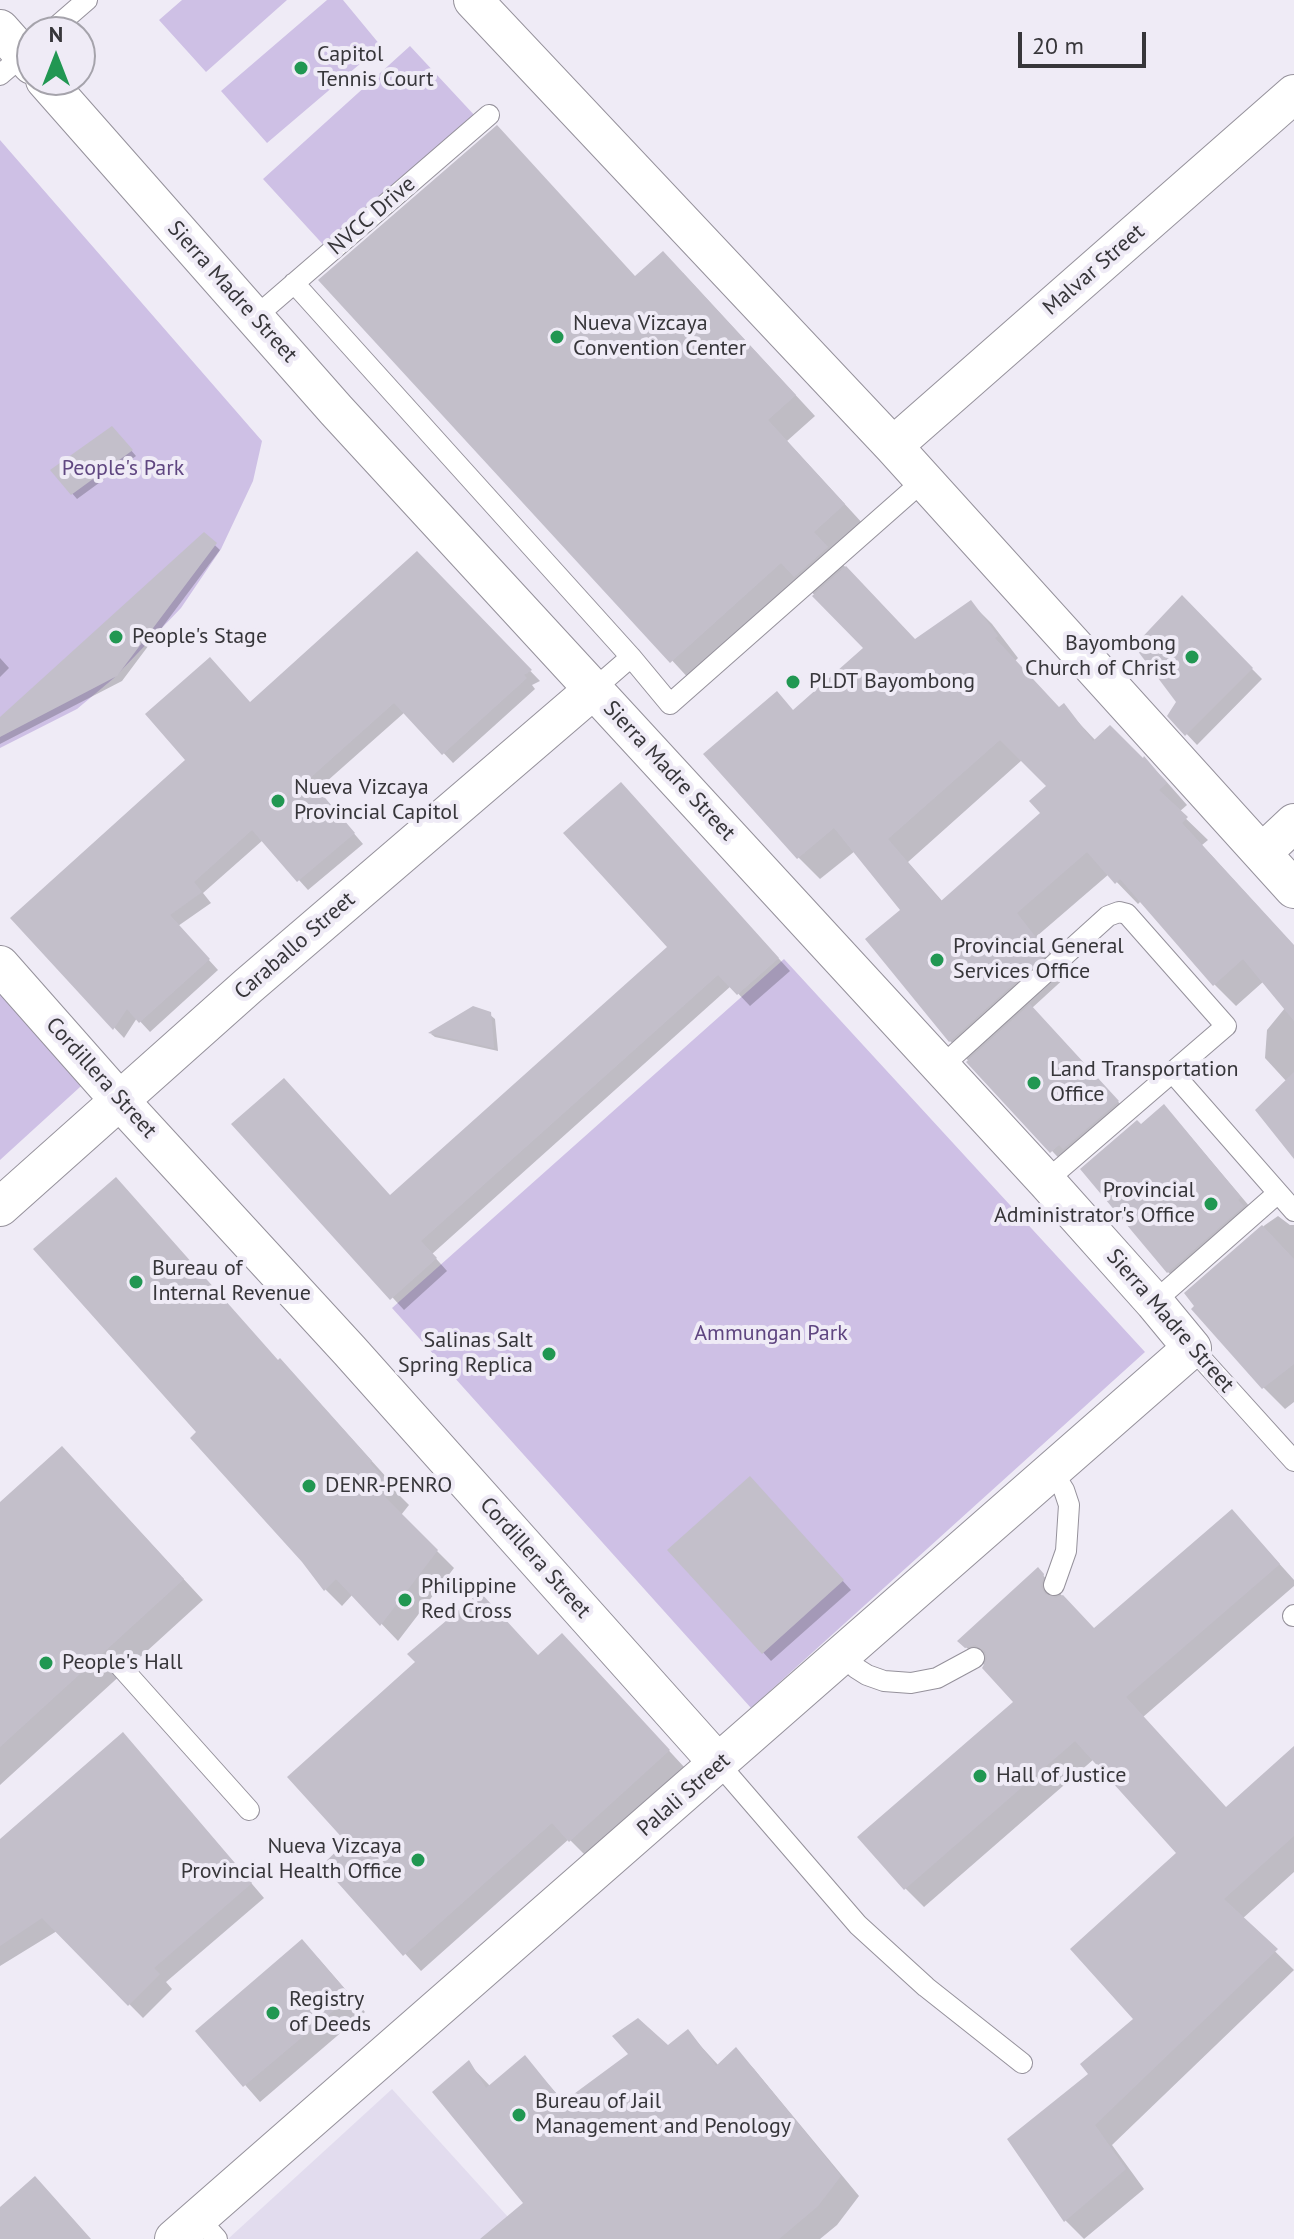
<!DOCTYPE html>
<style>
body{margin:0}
#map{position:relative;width:1294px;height:2239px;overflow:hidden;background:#efebf6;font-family:"PT Sans",sans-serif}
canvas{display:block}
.north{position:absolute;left:16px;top:16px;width:80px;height:80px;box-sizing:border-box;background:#efebf6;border:2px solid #a5a3ab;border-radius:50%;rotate:0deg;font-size:22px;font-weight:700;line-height:32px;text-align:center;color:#37363a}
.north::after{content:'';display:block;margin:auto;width:28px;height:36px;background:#219752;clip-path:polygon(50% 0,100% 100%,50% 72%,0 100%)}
.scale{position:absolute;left:1018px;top:32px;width:128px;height:36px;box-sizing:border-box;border:4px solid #37363a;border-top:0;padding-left:10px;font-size:24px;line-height:28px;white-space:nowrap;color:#37363a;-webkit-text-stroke:6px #efebf6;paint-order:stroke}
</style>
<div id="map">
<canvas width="1294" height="2239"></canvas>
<div class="north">N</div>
<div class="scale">20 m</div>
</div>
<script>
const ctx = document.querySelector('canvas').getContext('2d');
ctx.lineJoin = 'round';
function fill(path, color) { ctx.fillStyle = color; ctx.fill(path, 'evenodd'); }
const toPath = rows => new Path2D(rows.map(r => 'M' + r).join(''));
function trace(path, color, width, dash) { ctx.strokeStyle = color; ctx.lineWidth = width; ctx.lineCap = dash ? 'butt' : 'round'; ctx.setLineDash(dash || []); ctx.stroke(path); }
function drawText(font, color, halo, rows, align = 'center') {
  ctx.font = font + ' "PT Sans",sans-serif'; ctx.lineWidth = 8; ctx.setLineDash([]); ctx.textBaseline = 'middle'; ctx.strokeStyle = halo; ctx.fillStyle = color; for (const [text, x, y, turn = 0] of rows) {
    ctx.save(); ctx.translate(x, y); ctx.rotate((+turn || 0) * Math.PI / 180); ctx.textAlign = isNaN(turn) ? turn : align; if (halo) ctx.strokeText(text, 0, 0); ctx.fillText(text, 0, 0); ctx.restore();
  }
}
const built = toPath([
 [392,2089,528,2239,228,2239]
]);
const green = toPath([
 [182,0,287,0,206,72,159,20],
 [327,0,343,0,381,46,267,143,221,91],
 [410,46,477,118,329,251,263,179],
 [0,140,262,441,253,481,221,549,181,608,114,678,77,709,0,748],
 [784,959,1145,1352,751,1708,392,1308],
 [0,976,91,1077,0,1160]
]);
const shadow = toPath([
 [683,273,815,416,787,441,864,525,833,554,915,641,971,603,992,624,1018,658,1015,661,1060,709,1063,706,1096,741,1144,759,1165,780,1187,805,1179,812,1208,840,1202,845,1294,946,1294,1156,1287,1082,1265,1058,1267,1030,1285,1008,1264,981,1236,1006,1215,985,1142,900,1138,904,1109,874,1037,936,1068,975,1032,1008,1133,1118,1067,1167,950,1041,868,939,903,910,855,851,820,879,798,857,795,712,866,649,802,582,692,682,321,280,636,278],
 [1022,760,1048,786,1042,813,943,902,908,862],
 [116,433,136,456,77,499,53,471],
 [204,535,220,550,122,681,0,744,0,720],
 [417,553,540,681,532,685,535,689,453,763,405,712,317,790,363,844,308,890,263,840,203,893,211,903,178,926,218,970,150,1032,137,1018,124,1038,13,919],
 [1182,598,1262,679,1197,745,1170,716,1179,702],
 [0,658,9,668,0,677],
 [632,796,790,971,750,1006,731,986,432,1254,447,1271,404,1310,234,1124,390,1198,670,947],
 [489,1014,495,1019,498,1051,435,1037,431,1034],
 [1179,1123,1261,1220,1184,1288,1168,1272,1082,1169,1141,1127],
 [1278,1216,1290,1225,1294,1225,1294,1402,1285,1409,1263,1387,1186,1294,1265,1225],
 [279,1361,296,1377,388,1479,385,1481,409,1505,401,1515,454,1568,398,1641,353,1594,342,1606,326,1590,303,1561],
 [82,1469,203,1600,0,1785,0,1504],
 [758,1487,851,1590,771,1661,670,1550],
 [1250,1531,1294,1580,1294,1586,1143,1717,1227,1809,1294,1748,1294,1872,1242,1919,1294,1970,1112,2145,1144,2189,1084,2239,1066,2221,1009,2139,1091,2075,1136,2019,1179,1853,1094,1759,924,1907,905,1888,1016,1702,985,1666,960,1641,1038,1570,1094,1630],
 [578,1652,685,1768,587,1857,569,1839,421,1971,324,1865,349,1842,418,1662,538,1657],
 [136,1748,264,1898,166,1982,172,1989,143,2018,57,1931,0,1966,0,1842],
 [318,1958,365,2012,260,2102,198,2031],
 [688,2032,719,2066,736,2050,754,2069,859,2196,837,2225,820,2239,483,2239,526,2203,468,2063,491,2087,525,2058,565,2103,667,2048]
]);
const building = toPath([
 [497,125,635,276,663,251,796,395,768,420,845,504,814,532,828,547,794,577,781,563,670,663,318,280],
 [112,426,133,450,71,495,50,470],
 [204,532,217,543,117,676,0,737,0,717],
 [417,551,532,670,524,675,527,678,442,755,394,703,309,779,355,833,297,882,252,830,194,882,202,892,170,915,210,959,139,1023,127,1009,113,1030,10,918,185,760,145,714,210,657,250,702],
 [846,566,915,639,971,600,998,636,995,638,1059,707,1064,703,1093,741,1110,725,1143,758,1144,756,1167,783,1159,790,1188,817,1182,823,1294,945,1294,1021,1243,959,1213,986,1120,879,1115,884,1087,852,1017,913,1048,953,949,1042,865,939,900,910,834,828,797,859,703,754,777,691,793,710,863,648,812,596],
 [1000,740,1046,786,1029,801,1040,813,941,901,888,839],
 [1182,595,1253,668,1185,736,1167,716,1176,702,1134,646],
 [621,782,779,958,737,995,718,975,421,1241,437,1258,390,1300,231,1124,284,1078,390,1195,667,947,563,833],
 [1030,1004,1119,1101,1063,1149,1059,1145,1050,1153,966,1062],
 [473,1006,491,1012,494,1048,428,1033],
 [1294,1072,1294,1159,1255,1110],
 [1164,1104,1241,1197,1238,1200,1244,1206,1167,1273,1080,1169,1137,1120,1141,1124],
 [116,1177,278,1360,280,1358,372,1461,370,1463,393,1487,385,1497,438,1550,380,1626,336,1579,324,1591,302,1562,190,1438,196,1432,33,1249],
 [1262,1225,1294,1259,1294,1364,1262,1389,1191,1309,1194,1306,1184,1293],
 [62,1446,184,1579,0,1747,0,1502],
 [750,1476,844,1580,762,1654,667,1550],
 [1232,1509,1280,1564,1126,1697,1226,1807,1294,1746,1294,1836,1224,1899,1278,1949,1095,2125,1126,2169,1064,2222,1007,2139,1088,2074,1080,2064,1133,2019,1070,1949,1176,1853,1075,1741,904,1890,857,1837,1013,1702,982,1668,987,1659,985,1651,975,1645,965,1648,957,1641,1038,1567,1044,1574,1041,1587,1045,1594,1056,1598,1063,1595,1094,1628],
 [480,1592,538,1655,562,1633,670,1750,569,1842,552,1823,403,1956,322,1865,346,1842,287,1777,415,1662,407,1654],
 [123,1732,252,1883,154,1968,160,1974,128,2006,42,1918,0,1946,0,1839],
 [302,1939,351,1996,243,2087,195,2031],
 [638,2018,668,2045,688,2029,716,2066,736,2047,841,2176,818,2206,779,2239,480,2239,523,2203,432,2092,469,2060,486,2088,525,2055,563,2102,628,2054,612,2036],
 [35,2176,91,2239,0,2239,0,2207]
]);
const lane = toPath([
 [50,32,87,0],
 [0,75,27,52],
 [294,283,631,657,670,704,924,480],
 [254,318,489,115],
 [593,690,631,657],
 [941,1067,1108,916,1119,912,1127,914,1226,1026,1046,1181],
 [1172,1072,1294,1211],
 [1154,1302,1278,1193],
 [1192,1348,1294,1461],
 [1052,1471,1064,1490,1069,1505,1066,1551,1054,1585],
 [1293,1616,1294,1615],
 [843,1655,856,1668,867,1675,884,1681,911,1683,937,1678,974,1658],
 [121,1667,249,1810],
 [719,1764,858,1925,926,1987,1022,2063],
 [198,2218,217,2239]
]);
const street = toPath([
 [473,0,893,446,1294,889],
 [0,29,32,65],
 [45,80,336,410,1046,1181,1154,1302,1192,1348,174,2239],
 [893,446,1294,94],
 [1262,853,1294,823],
 [0,965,120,1101,349,1350,719,1764],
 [0,1207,248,986,593,690]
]);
const markers = [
 [301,68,8,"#219752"],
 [557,337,8,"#219752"],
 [116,637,8,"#219752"],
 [1192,657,8,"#219752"],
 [793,682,8,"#219752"],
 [278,801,8,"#219752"],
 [937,960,8,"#219752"],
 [1034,1083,8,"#219752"],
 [1211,1204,8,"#219752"],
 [136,1282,8,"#219752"],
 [549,1354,8,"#219752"],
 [309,1486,8,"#219752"],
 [405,1600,8,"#219752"],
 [46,1663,8,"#219752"],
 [980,1776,8,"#219752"],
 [418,1860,8,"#219752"],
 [273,2013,8,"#219752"],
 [519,2115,8,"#219752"]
];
const poiNames = [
 ["Capitol",317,55],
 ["Tennis Court",317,80],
 ["Nueva Vizcaya",573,324],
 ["Convention Center",573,349],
 ["People's Stage",132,637],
 ["Bayombong",1176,644,"right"],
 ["Church of Christ",1176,669,"right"],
 ["PLDT Bayombong",809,682],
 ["Nueva Vizcaya",294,788],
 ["Provincial Capitol",294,813],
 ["Provincial General",953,947],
 ["Services Office",953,972],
 ["Land Transportation",1050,1070],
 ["Office",1050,1095],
 ["Provincial",1195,1191,"right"],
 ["Administrator's Office",1195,1216,"right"],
 ["Bureau of",152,1269],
 ["Internal Revenue",152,1294],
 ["Salinas Salt",533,1341,"right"],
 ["Spring Replica",533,1366,"right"],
 ["DENR-PENRO",325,1486],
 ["Philippine",421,1587],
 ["Red Cross",421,1612],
 ["People's Hall",62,1663],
 ["Hall of Justice",996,1776],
 ["Nueva Vizcaya",402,1847,"right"],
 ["Provincial Health Office",402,1872,"right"],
 ["Registry",289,2000],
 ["of Deeds",289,2025],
 ["Bureau of Jail",535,2102],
 ["Management and Penology",535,2127]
];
const streetNames = [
 ["NVCC Drive",372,216,-41],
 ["Malvar Street",1094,270,-41],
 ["Sierra Madre Street",232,292,48],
 ["Sierra Madre Street",669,771,47],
 ["Caraballo Street",295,946,-41],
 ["Cordillera Street",101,1078,48],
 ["Sierra Madre Street",1170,1321,49],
 ["Cordillera Street",535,1558,48],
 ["Palali Street",684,1795,-41]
];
const parkNames = [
 ["People's Park",123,469],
 ["Ammungan Park",771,1334]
];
fill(built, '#e2dcee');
fill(green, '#cec0e5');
fill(shadow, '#0003');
fill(building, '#c3bfca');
trace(lane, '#95919b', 22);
trace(street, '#95919b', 40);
trace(lane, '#fff', 20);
trace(street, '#fff', 38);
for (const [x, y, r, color] of markers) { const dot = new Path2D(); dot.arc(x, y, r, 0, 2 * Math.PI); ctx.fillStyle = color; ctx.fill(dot); trace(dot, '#efebf6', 3); }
drawText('22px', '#37363a', '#efebf6', poiNames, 'left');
drawText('22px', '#37363a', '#efebf6', streetNames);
drawText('22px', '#5f4680', '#efebf6', parkNames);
</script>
